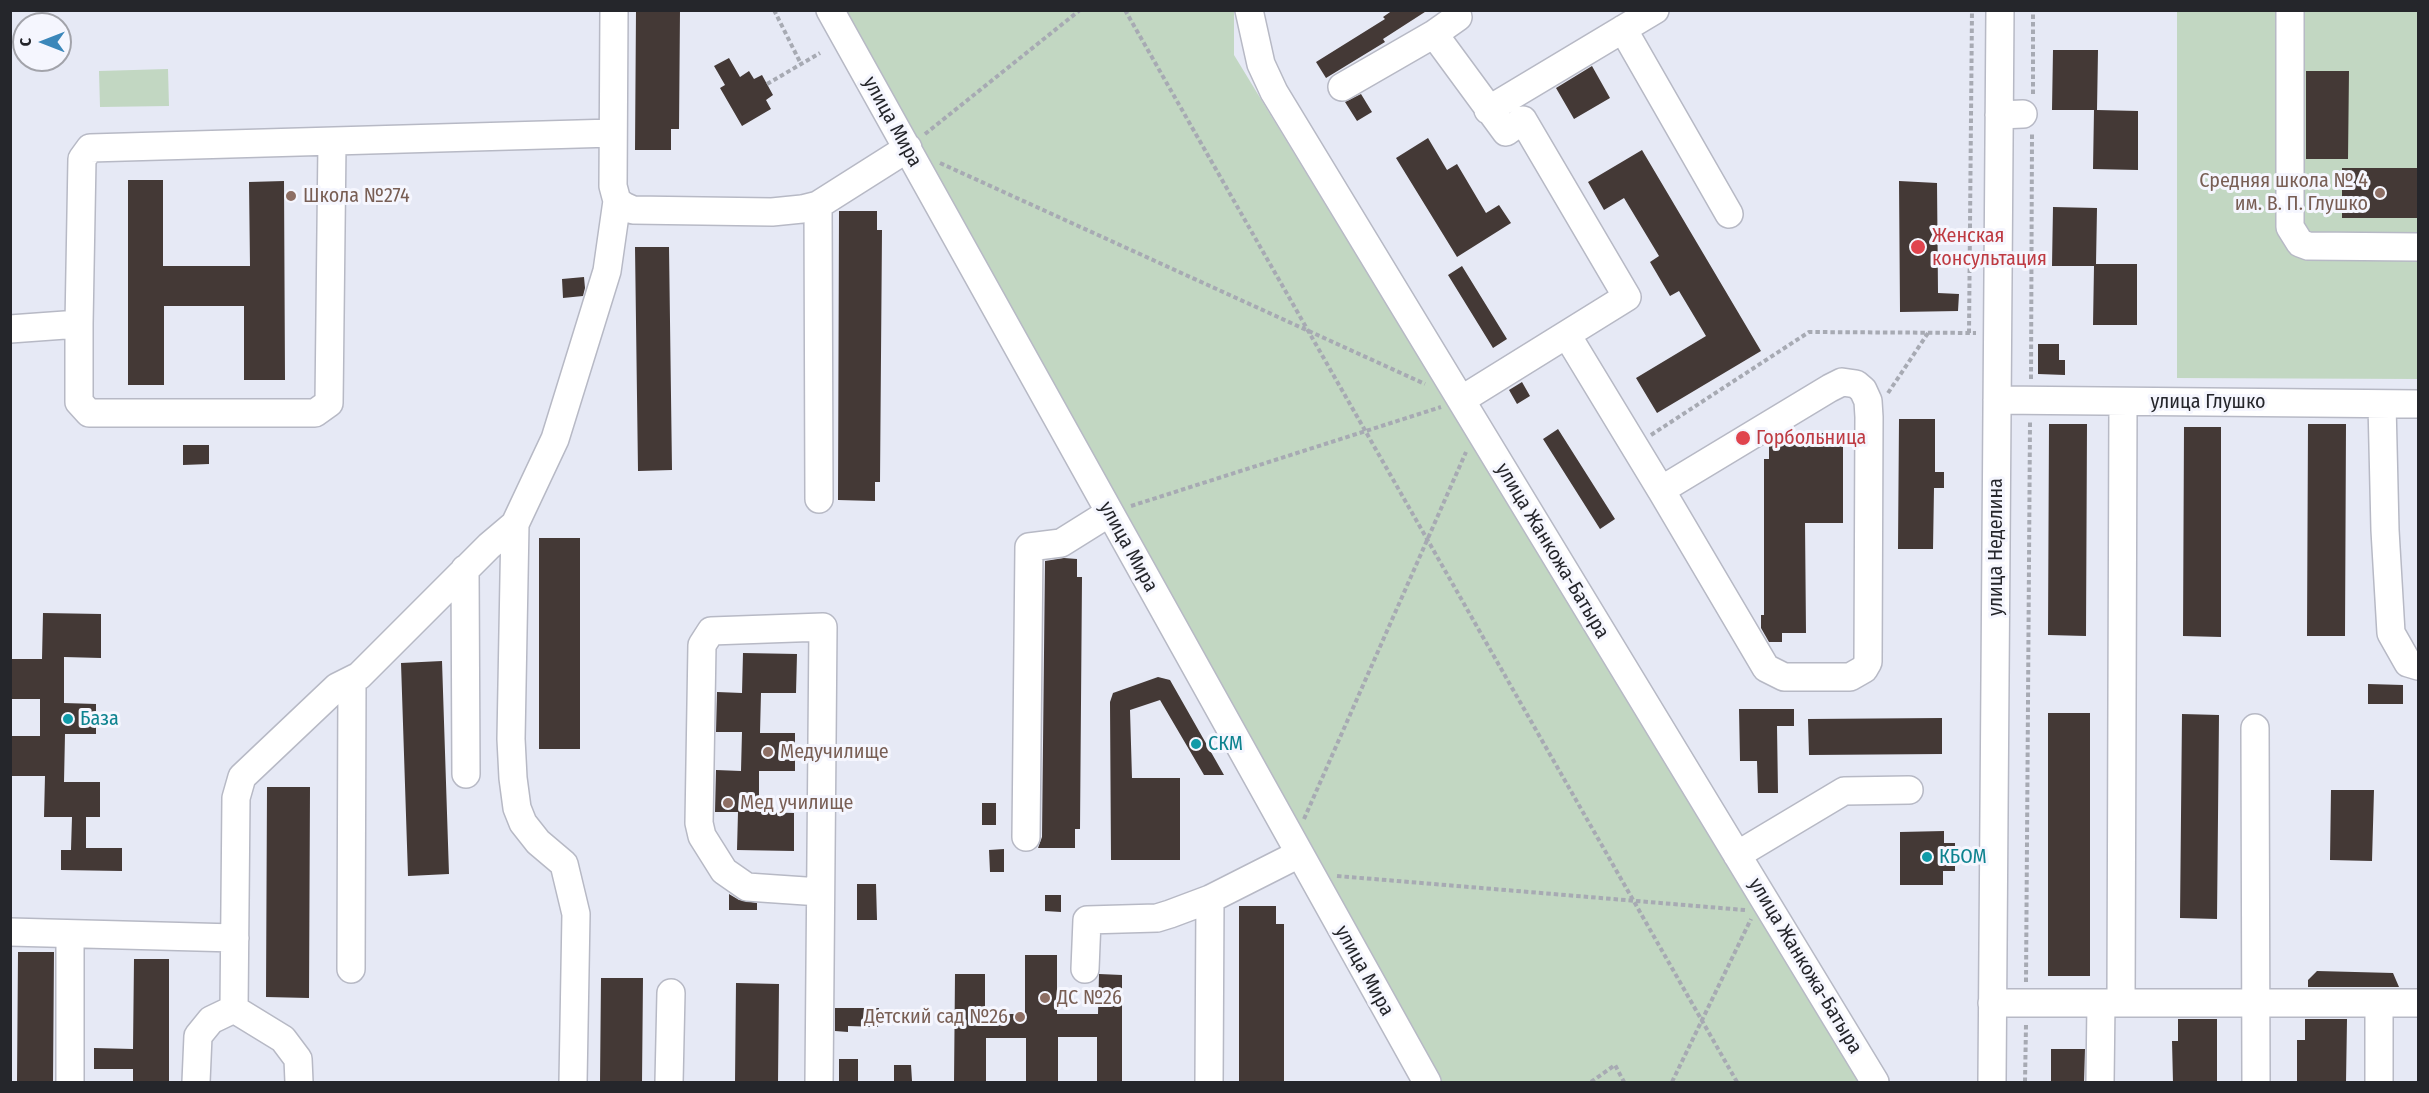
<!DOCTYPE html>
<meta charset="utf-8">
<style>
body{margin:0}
#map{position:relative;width:2429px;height:1093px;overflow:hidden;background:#e6e9f5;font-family:"Fira Sans Condensed",sans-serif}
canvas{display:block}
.frame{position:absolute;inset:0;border:12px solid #25262b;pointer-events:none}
.north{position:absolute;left:12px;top:12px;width:60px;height:60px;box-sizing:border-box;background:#f5f6fe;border:2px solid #a2a3aa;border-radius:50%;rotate:270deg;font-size:16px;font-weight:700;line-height:24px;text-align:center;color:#25262b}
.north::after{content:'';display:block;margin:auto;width:21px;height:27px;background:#3b87ba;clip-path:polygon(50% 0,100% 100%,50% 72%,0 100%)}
</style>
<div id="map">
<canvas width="2429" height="1093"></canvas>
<div class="frame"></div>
<div class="north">С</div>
</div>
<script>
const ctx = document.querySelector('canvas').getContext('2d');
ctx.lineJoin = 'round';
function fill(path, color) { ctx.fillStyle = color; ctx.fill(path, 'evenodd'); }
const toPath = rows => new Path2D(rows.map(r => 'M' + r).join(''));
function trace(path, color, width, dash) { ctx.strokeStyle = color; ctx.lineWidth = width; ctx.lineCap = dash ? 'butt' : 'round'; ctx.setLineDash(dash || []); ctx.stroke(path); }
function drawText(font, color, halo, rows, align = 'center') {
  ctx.font = font + ' "Fira Sans Condensed",sans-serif'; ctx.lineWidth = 6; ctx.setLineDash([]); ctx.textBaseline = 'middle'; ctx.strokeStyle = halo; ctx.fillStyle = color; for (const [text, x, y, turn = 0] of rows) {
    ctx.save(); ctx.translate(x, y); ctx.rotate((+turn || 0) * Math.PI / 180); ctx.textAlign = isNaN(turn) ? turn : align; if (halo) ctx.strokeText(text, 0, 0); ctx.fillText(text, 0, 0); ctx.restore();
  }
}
const green = toPath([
 [842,11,1234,11,1234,55,1861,1082,1441,1082],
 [2177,11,2418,11,2418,379,2177,378],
 [168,69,169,106,100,107,99,71]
]);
const building = toPath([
 [636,10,680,10,679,129,671,129,671,150,635,150],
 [1393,10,1428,10,1383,39,1385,42,1326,78,1316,62,1385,19,1383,17],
 [2053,50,2098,50,2097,110,2138,111,2138,170,2093,169,2094,110,2052,110],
 [729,58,740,77,749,71,754,79,762,75,773,95,766,100,771,109,742,126,720,88,725,85,714,66],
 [1592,66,1610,98,1574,119,1556,88],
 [2306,71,2349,71,2348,159,2306,159],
 [1361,94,1372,112,1357,121,1345,102],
 [1428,138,1447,170,1457,164,1486,213,1499,205,1511,223,1457,257,1396,158],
 [1642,150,1761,351,1657,413,1636,378,1706,336,1679,291,1670,296,1650,262,1659,256,1624,198,1604,210,1588,182],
 [2342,168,2418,168,2418,218,2342,218],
 [128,180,163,180,163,266,250,266,249,182,284,181,285,380,244,380,244,306,164,306,164,385,128,385],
 [1899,181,1937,183,1938,293,1959,294,1958,311,1900,312],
 [2053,207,2097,208,2096,264,2137,264,2137,325,2093,325,2094,266,2052,266],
 [839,211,877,211,877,230,882,230,880,482,875,482,875,501,838,500],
 [635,247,669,247,672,470,638,471],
 [1462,266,1507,339,1493,348,1448,275],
 [584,277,585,288,583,296,563,298,562,279],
 [2038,344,2059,344,2059,360,2065,360,2065,375,2038,374],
 [1522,382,1530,396,1517,404,1509,390],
 [1899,419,1935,419,1935,472,1944,472,1944,488,1934,488,1933,549,1898,549],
 [2049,424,2087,424,2086,636,2048,635],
 [2308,424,2346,424,2345,636,2307,636],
 [2184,427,2221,427,2221,637,2183,636],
 [1558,429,1615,519,1600,529,1543,439],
 [1785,433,1843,433,1843,523,1805,523,1806,633,1782,633,1782,642,1769,642,1761,628,1761,615,1764,615,1764,459,1769,459,1769,443],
 [183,445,209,445,209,464,183,465],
 [539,538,580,538,580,749,539,749],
 [1064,558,1077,559,1077,577,1082,577,1080,829,1075,829,1075,848,1038,848,1042,837,1045,561],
 [43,613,101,614,101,658,64,657,64,703,96,704,96,734,65,734,64,782,100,782,100,817,86,817,86,848,122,848,122,871,61,870,61,850,71,850,72,817,44,817,45,776,10,776,10,736,40,736,40,699,10,699,10,659,42,659],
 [743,653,797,654,796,693,761,693,760,733,795,733,795,771,759,771,759,812,794,813,794,851,737,850,738,812,715,812,716,770,741,771,742,732,716,732,717,692,742,693],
 [442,661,449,874,408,876,401,663],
 [1158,677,1170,680,1224,775,1204,775,1160,700,1130,710,1132,778,1180,778,1180,860,1111,860,1110,702,1113,693],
 [2368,684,2403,685,2403,704,2368,704],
 [1739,709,1794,709,1794,726,1777,726,1778,793,1758,793,1757,761,1740,761],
 [2048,713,2090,713,2090,976,2048,976],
 [2182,714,2219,715,2217,919,2180,918],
 [1942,718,1942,754,1809,755,1808,719],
 [267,787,310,787,309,998,266,997],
 [2331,790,2374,790,2372,861,2330,860],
 [982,803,996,803,996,825,982,825],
 [1944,831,1944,843,1955,843,1955,871,1943,871,1943,885,1900,885,1900,832],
 [1004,849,1004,872,990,872,989,850],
 [857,884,876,884,877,920,857,920],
 [729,894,739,900,757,903,757,910,729,910],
 [1045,895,1061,895,1061,912,1045,911],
 [1239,906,1276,906,1276,924,1284,924,1284,1083,1239,1083],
 [18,952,54,952,53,1083,17,1083],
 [1025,955,1057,955,1057,1014,1098,1014,1099,974,1122,975,1122,1083,1097,1083,1097,1037,1058,1037,1058,1083,1026,1083,1026,1038,986,1038,986,1083,954,1083,955,974,985,974,985,1014,1025,1014],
 [134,959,169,959,169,1083,133,1083,133,1069,94,1069,94,1048,133,1049],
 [2317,971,2393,973,2399,987,2308,987,2308,980],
 [601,978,643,978,642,1083,600,1083],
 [736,983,779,984,778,1083,735,1083],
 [835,1008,879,1008,878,1027,848,1026,848,1032,835,1031],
 [2178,1019,2217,1019,2217,1083,2173,1083,2172,1041,2178,1041],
 [2305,1019,2347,1019,2346,1083,2297,1083,2297,1040,2305,1040],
 [2051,1049,2085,1049,2084,1083,2051,1083],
 [839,1059,858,1059,858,1081,839,1081],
 [894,1065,911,1065,912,1081,894,1082]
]);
const path = toPath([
 [774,10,801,64],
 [1125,10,1737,1082],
 [767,84,820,53],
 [2033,94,2033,10],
 [925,134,1080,10],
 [940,163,1425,384],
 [1969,333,1972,10],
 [2031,379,2032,134],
 [1888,393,1928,333],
 [1651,435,1809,332,1976,333],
 [1131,506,1441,407],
 [1304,819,1466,452],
 [1337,876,1745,910],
 [2026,982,2030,422],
 [1591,1082,1615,1065,1624,1082],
 [1672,1082,1751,919],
 [2025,1082,2026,1025]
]);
const minor = toPath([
 [614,10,613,186,617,201,624,206,633,210,772,212,802,209,818,205,908,148],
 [830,10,1427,1082],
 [1249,10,1261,64,1274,92,1875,1082],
 [2290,10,2290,227,2300,243,2308,246,2418,247],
 [1623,29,1729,214],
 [1434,34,1506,132,1523,120,1627,297,1461,400],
 [1342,87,1434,34,1458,17],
 [1488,110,1655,10],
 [1999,115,2023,114],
 [332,143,329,403,315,413,89,413,79,402,79,324,82,159,90,148,613,133],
 [818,205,819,499],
 [10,329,79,324],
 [1567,335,1661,490,1830,388,1842,382,1856,384,1863,390,1868,401,1869,417,1868,662,1864,669,1850,677,1784,677,1766,668,1661,490],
 [1997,400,2418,404],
 [2382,404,2385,530,2391,633,2408,663,2418,666],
 [465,569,466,774],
 [2255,728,2256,1082],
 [1026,837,1029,547,1061,543,1109,513],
 [1737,855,1844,791,1909,790],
 [10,932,235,938],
 [70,934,70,1082],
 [351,969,352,680],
 [1085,969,1087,920,1157,918,1170,914,1210,899,1299,854],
 [1992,1003,2418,1003],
 [2121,1003,2123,402],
 [196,1082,198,1036,211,1020,234,1009],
 [299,1082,298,1059,283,1039,234,1009,236,798,242,777,337,687,359,676,489,546,515,524],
 [573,1082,576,914,564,864,538,842,523,823,517,808,513,778,511,739,515,524,555,439,607,271,617,201],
 [669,1082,671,993],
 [819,1082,823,627,711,631,702,645,699,823,702,836,724,871,747,887,820,892],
 [1209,1082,1210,899],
 [1992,1082,2000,10],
 [2100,1082,2101,1003],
 [2379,1082,2379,1003]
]);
const markers = [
 [2380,193,6,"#8d6e63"],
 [291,196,6,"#8d6e63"],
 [1918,247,8,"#e0444e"],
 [1743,438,8,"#e0444e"],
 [68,719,6,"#0f9aa8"],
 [1196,744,6,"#0f9aa8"],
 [768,752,6,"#8d6e63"],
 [728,803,6,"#8d6e63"],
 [1927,857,6,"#0f9aa8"],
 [1045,998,6,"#8d6e63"],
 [1020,1017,6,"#8d6e63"]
];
const streetNames = [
 ["улица Мира",892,122,61],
 ["улица Глушко",2208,402],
 ["улица Мира",1128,547,61],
 ["улица Неделина",1996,547,-90],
 ["улица Жанкожа-Батыра",1552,551,59],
 ["улица Жанкожа-Батыра",1805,966,59],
 ["улица Мира",1364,971,61]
];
const educationNames = [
 ["Средняя школа № 4",2368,181,"right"],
 ["им. В. П. Глушко",2368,204,"right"],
 ["Школа №274",303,196],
 ["Медучилище",780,752],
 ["Мед училище",740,803],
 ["ДС №26",1057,998],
 ["Детский сад №26",1008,1017,"right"]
];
const healthNames = [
 ["Женская",1932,236],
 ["консультация",1932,259],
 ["Горбольница",1756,438]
];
const cultureNames = [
 ["База",80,719],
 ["СКМ",1208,744],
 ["КБОМ",1939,857]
];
fill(green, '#c2d7c2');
fill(building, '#443936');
trace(minor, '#b7b9c5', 30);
trace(path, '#a7aab3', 4, [4.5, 3]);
trace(minor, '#fff', 27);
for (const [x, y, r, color] of markers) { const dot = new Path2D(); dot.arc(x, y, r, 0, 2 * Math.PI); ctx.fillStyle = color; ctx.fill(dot); trace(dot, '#f5f6fe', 2); }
drawText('20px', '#25262b', '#f5f6fe', streetNames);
drawText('20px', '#785e54', '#f5f6fe', educationNames, 'left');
drawText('20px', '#be3a42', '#f5f6fe', healthNames, 'left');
drawText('20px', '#0d838f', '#f5f6fe', cultureNames, 'left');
</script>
